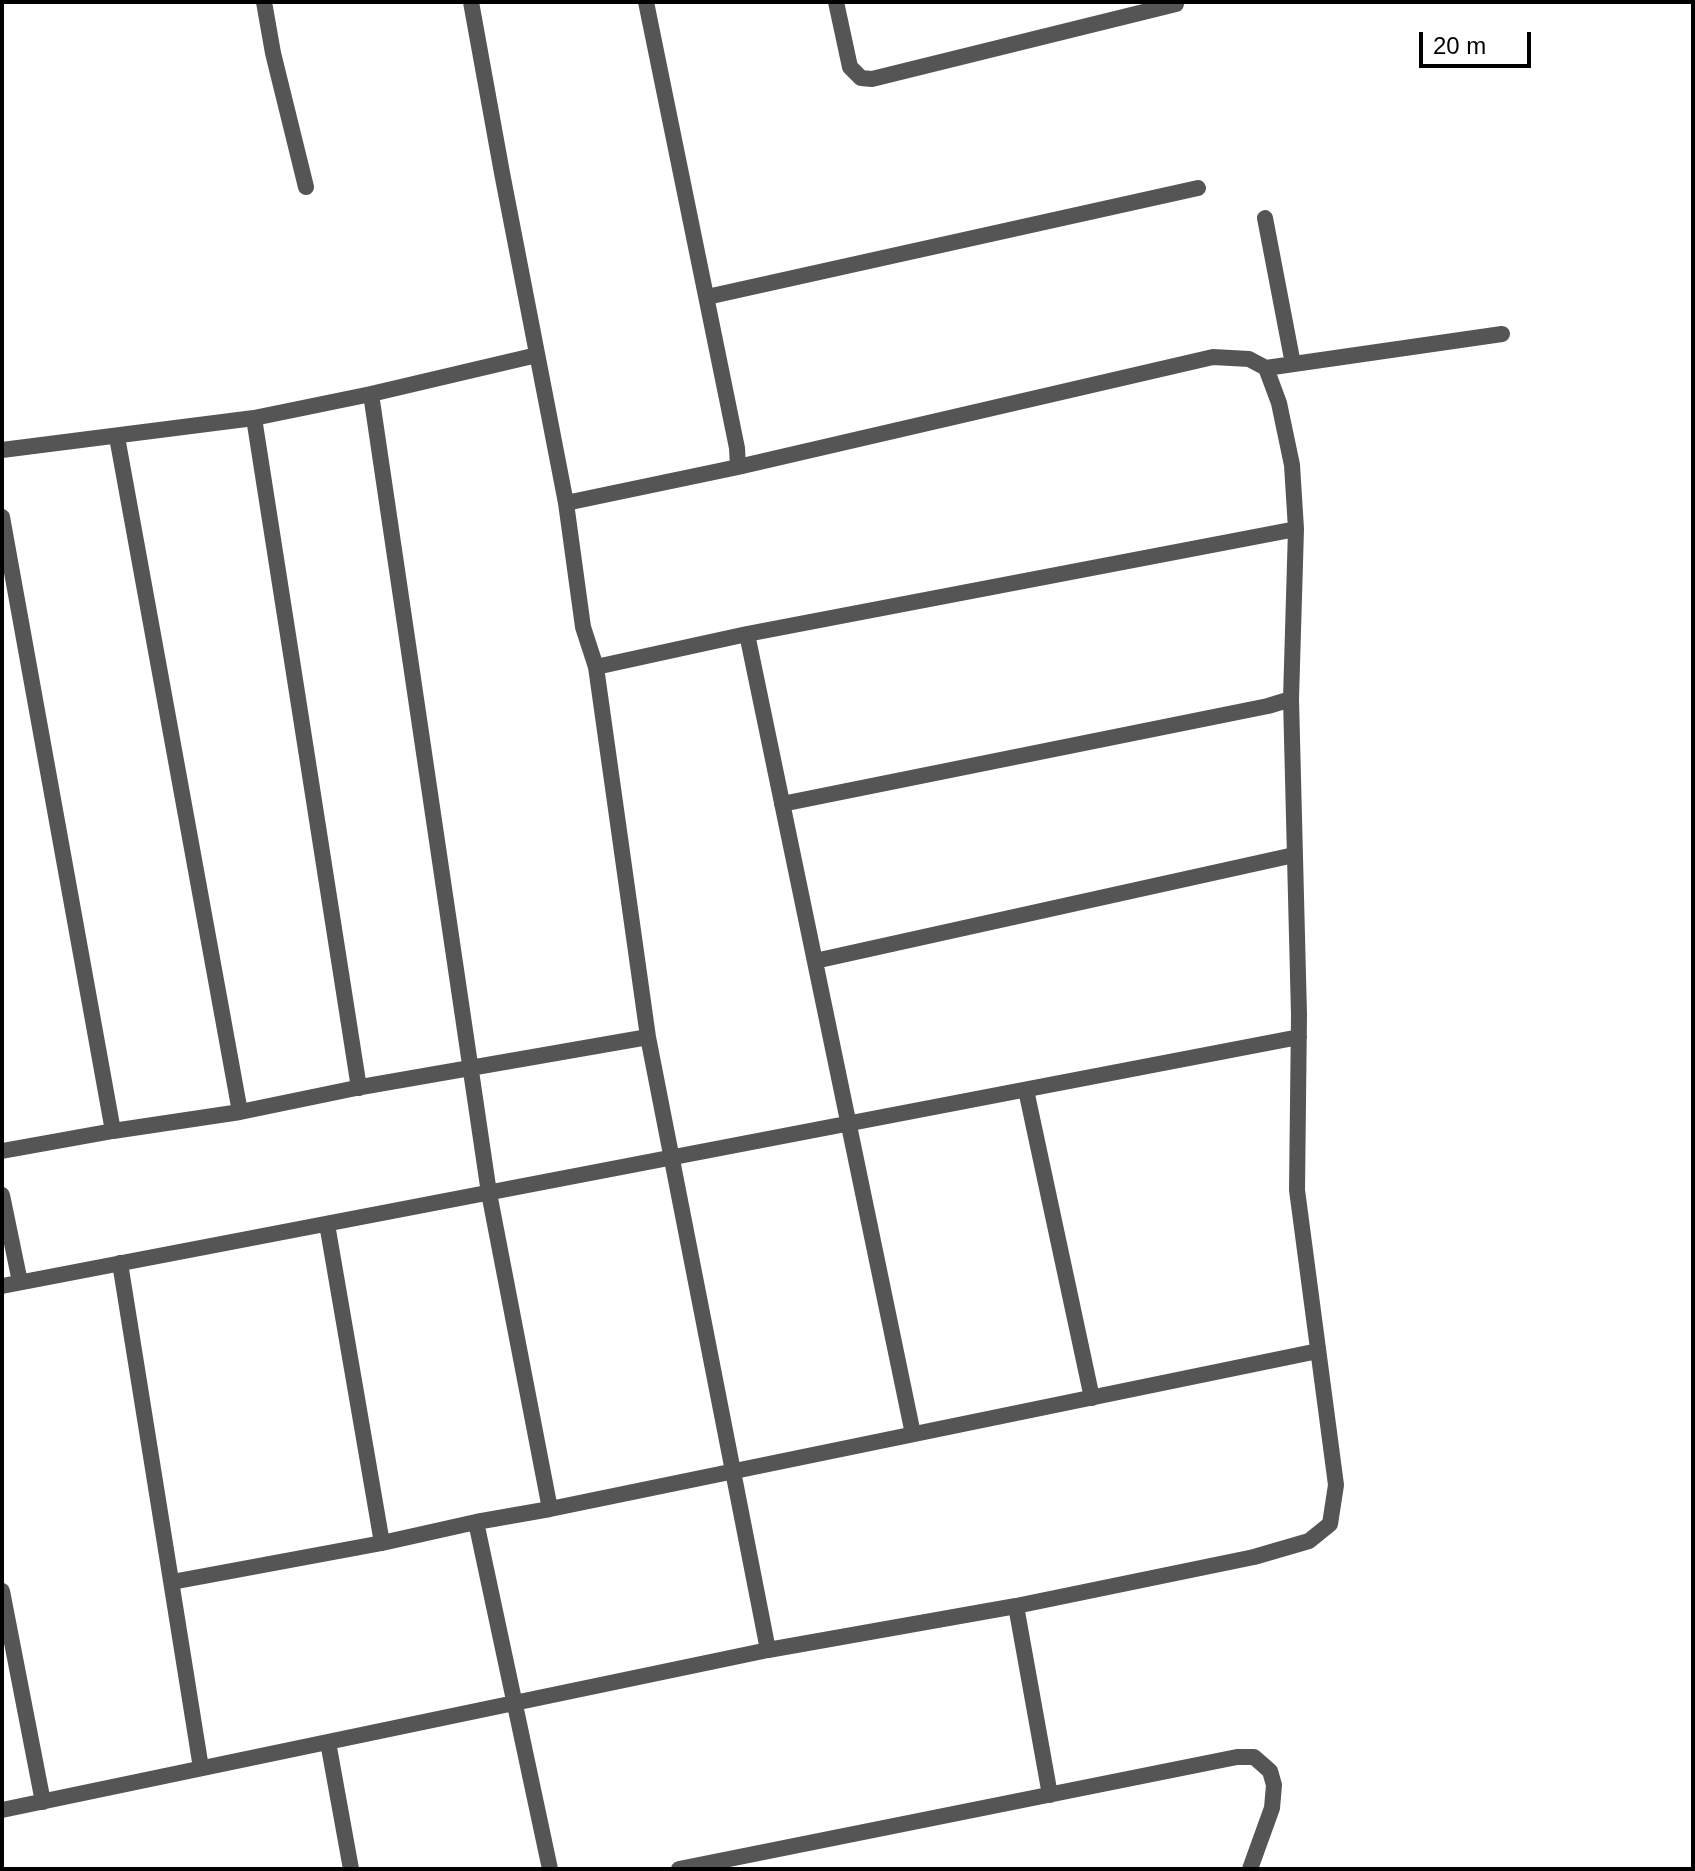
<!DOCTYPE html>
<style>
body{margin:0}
#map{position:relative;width:1695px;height:1871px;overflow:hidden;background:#fff;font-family:Helvetica,sans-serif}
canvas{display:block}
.frame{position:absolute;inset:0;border:4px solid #000;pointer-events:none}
.scale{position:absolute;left:1419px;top:32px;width:112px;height:36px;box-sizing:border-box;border:4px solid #000;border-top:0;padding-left:10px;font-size:24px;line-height:28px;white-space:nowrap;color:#000;-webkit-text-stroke:6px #fff;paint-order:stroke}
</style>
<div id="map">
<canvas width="1695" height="1871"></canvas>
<div class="frame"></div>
<div class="scale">20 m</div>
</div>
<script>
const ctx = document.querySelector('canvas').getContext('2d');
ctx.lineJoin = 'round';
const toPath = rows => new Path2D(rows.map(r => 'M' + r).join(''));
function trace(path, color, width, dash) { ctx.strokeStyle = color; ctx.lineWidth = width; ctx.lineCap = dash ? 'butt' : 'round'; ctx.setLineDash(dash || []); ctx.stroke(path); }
const minor = toPath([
 [264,2,273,53,306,187],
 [471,2,502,173,566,503,583,627,596,667,648,1037,768,1650],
 [646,2,737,448,738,467],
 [836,2,850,67,861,78,872,79,1176,4],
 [1265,218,1293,364],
 [707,297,1198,188],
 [1266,368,1502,334],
 [371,394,489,1193,550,1509],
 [254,418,359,1088],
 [117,437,240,1112],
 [2,450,254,418,371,394,537,355],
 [2,517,113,1131],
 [747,634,913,1434],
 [596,667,747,634,1296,529],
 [782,804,1268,706,1291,699],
 [815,961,1294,855],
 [1026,1090,1092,1398],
 [2,1151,113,1131,240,1112,361,1087,648,1037],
 [2,1195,20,1282],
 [327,1224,382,1543],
 [120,1263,201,1768],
 [2,1286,1299,1037],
 [476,1522,550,1869],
 [172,1582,382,1543,476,1522,550,1509,1318,1351],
 [2,1591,43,1802],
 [1016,1606,1050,1795],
 [328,1742,351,1869],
 [2,1810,768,1650,1016,1606,1254,1557,1309,1541,1330,1524,1336,1485,1297,1190,1299,1015,1291,699,1296,529,1292,465,1279,403,1266,368,1249,359,1213,357,738,467,566,503],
 [679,1869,1237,1757,1254,1757,1270,1771,1274,1785,1272,1808,1250,1869]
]);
trace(minor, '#555', 16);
</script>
